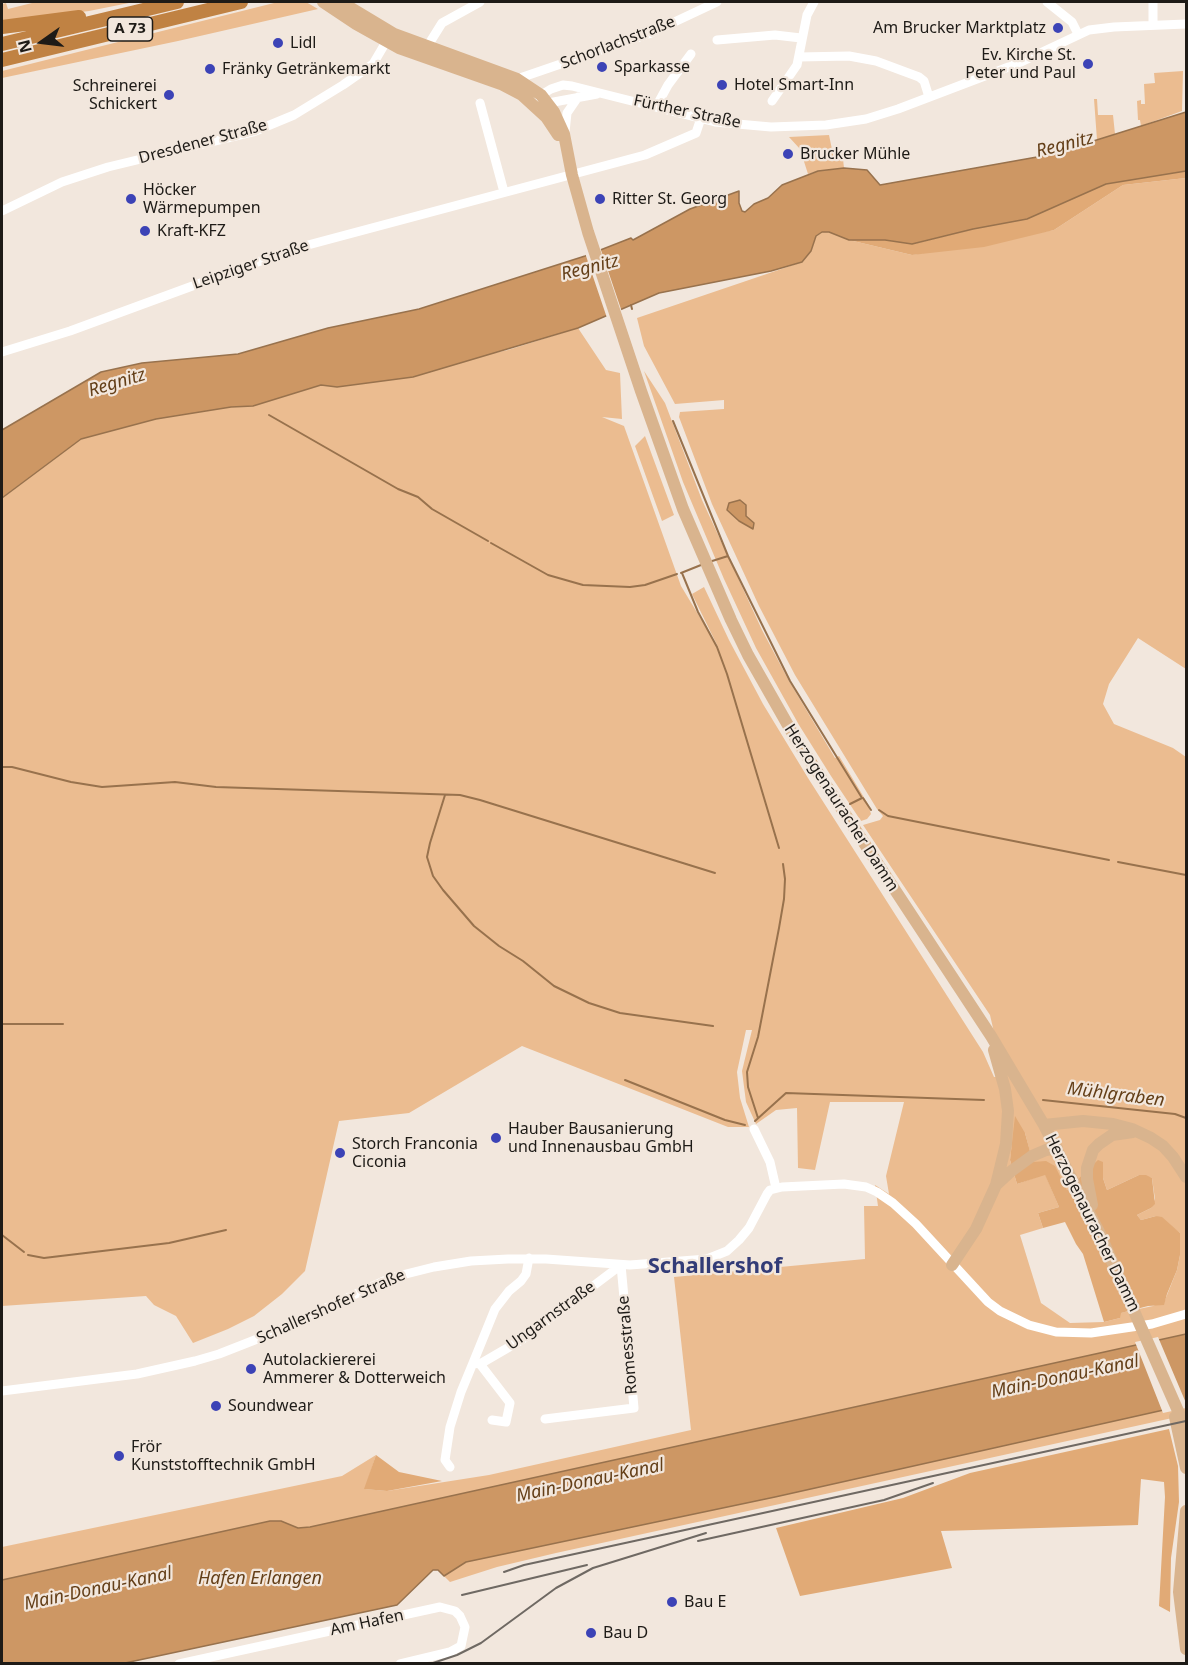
<!DOCTYPE html>
<meta charset="utf-8">
<style>
body{margin:0}
#map{position:relative;width:1188px;height:1665px;overflow:hidden;background:#f2e7dd;font-family:"Noto Sans",sans-serif}
canvas{display:block}
.frame{position:absolute;inset:0;border:3px solid #1e1b17;pointer-events:none}
.north{position:absolute;left:12px;top:12px;width:60px;height:60px;-webkit-text-stroke:4px #f2e7dd;paint-order:stroke;rotate:256deg;font-size:16px;font-weight:700;line-height:24px;text-align:center;color:#1e1b17}
.north::after{content:'';display:block;margin:auto;width:21px;height:27px;background:#1e1b17;clip-path:polygon(50% 0,100% 100%,50% 72%,0 100%)}
</style>
<div id="map">
<canvas width="1188" height="1665"></canvas>
<div class="frame"></div>
<div class="north">N</div>
</div>
<script>
const ctx = document.querySelector('canvas').getContext('2d');
ctx.lineJoin = 'round';
function fill(path, color) { ctx.fillStyle = color; ctx.fill(path, 'evenodd'); }
const toPath = rows => new Path2D(rows.map(r => 'M' + r).join(''));
function trace(path, color, width, dash) { ctx.strokeStyle = color; ctx.lineWidth = width; ctx.lineCap = dash ? 'butt' : 'round'; ctx.setLineDash(dash || []); ctx.stroke(path); }
function drawText(font, color, halo, rows, align = 'center') {
  ctx.font = font + ' "Noto Sans",sans-serif'; ctx.lineWidth = 4.5; ctx.setLineDash([]); ctx.textBaseline = 'middle'; ctx.strokeStyle = halo; ctx.fillStyle = color; for (const [text, x, y, turn = 0] of rows) {
    ctx.save(); ctx.translate(x, y); ctx.rotate((+turn || 0) * Math.PI / 180); ctx.textAlign = isNaN(turn) ? turn : align; if (halo) ctx.strokeText(text, 0, 0); ctx.fillText(text, 0, 0); ctx.restore();
  }
}
const green = toPath([
 [36,2,134,2,89,11,2,22,2,4,6,3,8,9],
 [278,2,306,2,318,9,178,41,2,78,2,71],
 [1183,71,1182,111,1141,126,1140,120,1138,120,1137,101,1141,100,1141,104,1145,104,1144,84,1155,83,1154,73],
 [1094,99,1097,99,1098,115,1113,115,1115,134,1097,140],
 [829,135,834,159,843,159,844,168,818,171,808,174,800,149,789,137],
 [1186,178,1186,669,1138,638,1109,684,1103,704,1114,724,1173,748,1186,757,1186,1334,310,1527,298,1528,281,1521,270,1521,2,1580,2,1547,342,1476,376,1455,365,1489,387,1491,489,1475,691,1430,674,1277,865,1259,864,1206,878,1206,875,1185,889,1194,886,1176,904,1102,830,1102,815,1170,798,1168,797,1108,776,1110,756,1124,746,1102,742,1071,752,1030,746,1030,737,1072,740,1098,749,1127,728,1127,522,1046,409,1113,339,1121,305,1271,282,1294,254,1316,228,1329,193,1343,176,1316,154,1305,146,1296,2,1306,2,498,81,439,156,419,231,407,253,406,321,385,337,387,508,350,578,328,606,370,620,373,622,419,602,417,624,426,681,586,719,649,692,594,704,587,729,640,763,704,808,778,983,1052,994,1077,1004,1076,990,1015,863,825,880,820,883,816,877,809,795,675,759,606,712,504,679,417,680,412,724,409,724,400,675,404,644,346,637,318,802,262,811,251,816,236,822,232,829,232,849,240,912,255,1054,230,1123,185],
 [1025,1133,1033,1163,1067,1190,1103,1162,1103,1178,1107,1190,1139,1175,1152,1178,1155,1199,1151,1208,1137,1215,1141,1220,1156,1216,1180,1233,1180,1255,1177,1270,1165,1300,1153,1306,1120,1313,1120,1318,1104,1322,1070,1323,1041,1303,1020,1235,1043,1228,1038,1213,1059,1207,1045,1174,1017,1184,1010,1160,1012,1145],
 [644,371,665,403,702,500,762,630,789,681,835,758,839,756,868,804,871,814,867,819,861,821,831,776,799,725,756,648,724,579,683,482],
 [645,436,674,515,662,521,635,446],
 [1186,1405,1186,1415,556,1553,497,1567,450,1582,444,1576,466,1562,775,1497]
]);
const forest = toPath([
 [1186,171,1186,178,1123,185,1054,230,984,247,912,255,849,240,885,240,913,244,973,229,1027,219,1106,184],
 [1015,1116,1025,1133,1033,1162,1046,1161,1055,1166,1067,1190,1098,1160,1103,1162,1103,1178,1107,1190,1139,1175,1146,1175,1152,1178,1155,1204,1151,1208,1137,1215,1141,1220,1156,1216,1162,1217,1180,1233,1180,1255,1177,1270,1167,1294,1164,1305,1148,1306,1121,1313,1120,1318,1104,1322,1083,1254,1076,1244,1065,1222,1043,1228,1038,1213,1059,1207,1045,1175,1017,1184,1010,1160],
 [1169,1429,1178,1466,1179,1502,1171,1558,1170,1612,1159,1606,1165,1497,1164,1482,1141,1479,1138,1525,941,1531,952,1568,800,1596,776,1528,903,1498,970,1473],
 [376,1455,399,1472,442,1481,387,1491,364,1489]
]);
const water = toPath([
 [1186,112,1186,171,1106,184,1027,219,973,229,912,244,885,240,849,240,829,232,822,232,816,236,811,251,802,262,771,271,659,293,578,328,413,377,337,387,321,385,253,406,231,407,156,419,81,439,2,498,2,430,101,372,142,363,238,354,328,328,419,309,585,256,631,238,633,240,690,209,739,191,739,203,742,211,745,212,754,204,768,198,782,185,818,171,844,168,867,170,880,185,1037,157,1087,143,1186,112],
 [740,500,746,505,746,516,754,523,753,529,739,521,727,510,729,503,740,500],
 [1186,1334,1186,1405,775,1497,466,1562,444,1576,438,1570,433,1570,397,1605,125,1663,2,1663,2,1580,270,1521,281,1521,298,1528,310,1527,1186,1334]
]);
const pier = toPath([
 [600,247,622,312,607,318,585,253],
 [1158,1337,1186,1403,1186,1408,1163,1413,1135,1342]
]);
const stream = toPath([
 [631,305,632,309],
 [269,415,398,489,418,497,432,509,488,541],
 [673,421,728,556,709,562],
 [491,543,548,575,583,585,630,587,645,585,677,574],
 [728,556,790,681,862,798,850,804],
 [681,573,701,565],
 [682,573,698,612,717,647,727,674,779,848],
 [2,767,12,767,71,782,102,787,175,782,216,787,460,795,480,800,715,873],
 [445,795,430,843,427,857,433,876,443,890,474,926,499,946,523,961,554,986,589,1003,620,1013,713,1026],
 [863,798,871,810],
 [879,810,888,816,1109,860],
 [1118,862,1186,875],
 [2,1024,63,1024],
 [625,1080,725,1120,745,1125],
 [1043,1100,1175,1114,1186,1118],
 [758,1118,748,1087,747,1072,758,1037,779,928,784,899,785,879,783,864],
 [755,1121,786,1093,984,1100],
 [2,1235,24,1252],
 [28,1255,44,1258,169,1243,226,1230]
]);
const minor = toPath([
 [1047,2,1072,22,1078,34],
 [1153,25,1153,2],
 [717,40,775,35,801,38],
 [427,47,442,23,480,2],
 [799,57,849,56,876,61,919,77,924,81,929,97],
 [517,79,651,33,717,2],
 [538,101,541,95,551,89,563,85,572,86,715,122,771,127,826,125,866,119,898,109,1019,63,1089,30,1114,27,1186,24],
 [772,101,797,65,807,15,814,2],
 [480,103,504,192],
 [543,104,597,94],
 [656,107,668,85,691,54],
 [565,132,567,113,578,97],
 [2,211,62,182,108,167,253,132,294,115,343,85,373,64,386,42],
 [2,352,70,331,293,249,645,155,696,133,701,118],
 [754,1129,770,1162,776,1188],
 [473,1363,495,1309,509,1291,521,1281,526,1274,529,1258],
 [480,1364,510,1403,506,1422,492,1420],
 [2,1391,137,1374,195,1361,219,1354,270,1334,390,1278,434,1267,471,1261,508,1259,546,1259,630,1265,707,1259,727,1251,739,1240,749,1228,767,1194,770,1190,782,1187,844,1184,866,1187,877,1192,893,1203,916,1224,988,1302,1000,1311,1029,1325,1056,1332,1091,1333,1152,1324,1186,1314],
 [545,1419,634,1408,621,1265],
 [450,1467,445,1460,450,1427,461,1392,473,1363,480,1364,523,1339,621,1265],
 [179,1664,440,1607,455,1611,460,1616,465,1627,461,1646,450,1652,400,1664]
]);
const major = toPath([
 [323,2,356,24,399,48,501,84,522,95,546,117,558,135],
 [341,2,394,34,517,79,541,95,554,112,564,134,572,175,588,232,641,391,683,509,731,620,748,655,797,741,991,1036,1044,1125,1100,1234,1186,1429],
 [1044,1125,1083,1121,1113,1124,1132,1129,1151,1138,1163,1146,1173,1157,1186,1177],
 [997,1184,1010,1172,1032,1156,1046,1150,1057,1148],
 [1092,1205,1087,1179,1087,1168,1093,1150,1099,1144,1112,1135,1133,1132],
 [952,1265,976,1229,996,1185,1006,1144,1008,1111,1005,1089,994,1050],
 [1175,1417,1186,1468],
 [1186,1511,1179,1592,1186,1649]
]);
const highway = toPath([
 [2,27,79,17],
 [2,44,177,2],
 [2,60,241,2]
]);
const rail = toPath([
 [698,1541,884,1500,933,1483],
 [504,1572,524,1565,1186,1421],
 [462,1595,587,1565],
 [430,1664,457,1655,481,1643,556,1588,593,1568,706,1533]
]);
const markers = [
 [1058,28,6,"#3c43b6"],
 [278,43,6,"#3c43b6"],
 [1088,64,6,"#3c43b6"],
 [602,67,6,"#3c43b6"],
 [210,69,6,"#3c43b6"],
 [722,85,6,"#3c43b6"],
 [169,95,6,"#3c43b6"],
 [788,154,6,"#3c43b6"],
 [131,199,6,"#3c43b6"],
 [600,199,6,"#3c43b6"],
 [145,231,6,"#3c43b6"],
 [496,1138,6,"#3c43b6"],
 [340,1153,6,"#3c43b6"],
 [251,1369,6,"#3c43b6"],
 [216,1406,6,"#3c43b6"],
 [119,1456,6,"#3c43b6"],
 [672,1602,6,"#3c43b6"],
 [591,1633,6,"#3c43b6"]
];
const shields = [
 [130,29,45]
];
const shieldNames = [
 ["A 73",130,29]
];
const poiNames = [
 ["Am Brucker Marktplatz",1046,28,"right"],
 ["Lidl",290,43],
 ["Ev. Kirche St.",1076,55,"right"],
 ["Peter und Paul",1076,73,"right"],
 ["Sparkasse",614,67],
 ["Fränky Getränkemarkt",222,69],
 ["Hotel Smart-Inn",734,85],
 ["Schreinerei",157,86,"right"],
 ["Schickert",157,104,"right"],
 ["Brucker Mühle",800,154],
 ["Höcker",143,190],
 ["Wärmepumpen",143,208],
 ["Ritter St. Georg",612,199],
 ["Kraft-KFZ",157,231],
 ["Hauber Bausanierung",508,1129],
 ["und Innenausbau GmbH",508,1147],
 ["Storch Franconia",352,1144],
 ["Ciconia",352,1162],
 ["Autolackiererei",263,1360],
 ["Ammerer & Dotterweich",263,1378],
 ["Soundwear",228,1406],
 ["Frör",131,1447],
 ["Kunststofftechnik GmbH",131,1465],
 ["Bau E",684,1602],
 ["Bau D",603,1633]
];
const streetNames = [
 ["Schorlachstraße",618,43,-21],
 ["Fürther Straße",687,112,12],
 ["Dresdener Straße",203,142,-15],
 ["Leipziger Straße",251,265,-19],
 ["Herzogenauracher Damm",841,808,57],
 ["Herzogenauracher Damm",1092,1223,64],
 ["Schallershofer Straße",331,1307,-24],
 ["Ungarnstraße",551,1316,-36],
 ["Romesstraße",628,1345,-95],
 ["Am Hafen",367,1623,-12]
];
const waterNames = [
 ["Regnitz",1065,145,-14],
 ["Regnitz",590,268,-14],
 ["Regnitz",117,383,-17],
 ["Mühlgraben",1116,1095,7],
 ["Main-Donau-Kanal",1065,1377,-12],
 ["Main-Donau-Kanal",590,1481,-12],
 ["Hafen Erlangen",260,1579],
 ["Main-Donau-Kanal",98,1589,-12]
];
const districtNames = [
 ["Schallershof",715,1267]
];
fill(green, '#ebbc90');
fill(forest, '#e1aa76');
fill(water, '#cd9764');
trace(water, '#98724d', 1.5);
fill(pier, '#f2e7dd');
trace(stream, '#98724d', 2);
trace(minor, '#fff', 9);
trace(major, '#d9b48e', 12);
trace(highway, '#c08243', 14);
trace(rail, '#6f6963', 2);
for (const [x, y, r, color] of markers) { const dot = new Path2D(); dot.arc(x, y, r, 0, 2 * Math.PI); ctx.fillStyle = color; ctx.fill(dot); trace(dot, '#f2e7dd', 2); }
for (const [x, y, w] of shields) { const box = new Path2D(); box.roundRect(x - w / 2, y - 12, w, 24, 4.5); ctx.fillStyle = '#f2e7dd'; ctx.fill(box); trace(box, '#1e1b17', 1.5); }
drawText('bold 15px', '#1e1b17', null, shieldNames);
drawText('16px', '#1e1b17', '#f2e7dd', poiNames, 'left');
drawText('16px', '#1e1b17', '#f2e7dd', streetNames);
drawText('italic 18px', '#643f18', '#f2e7dd', waterNames);
drawText('bold 22px', '#333c77', '#f2e7dd', districtNames);
</script>
